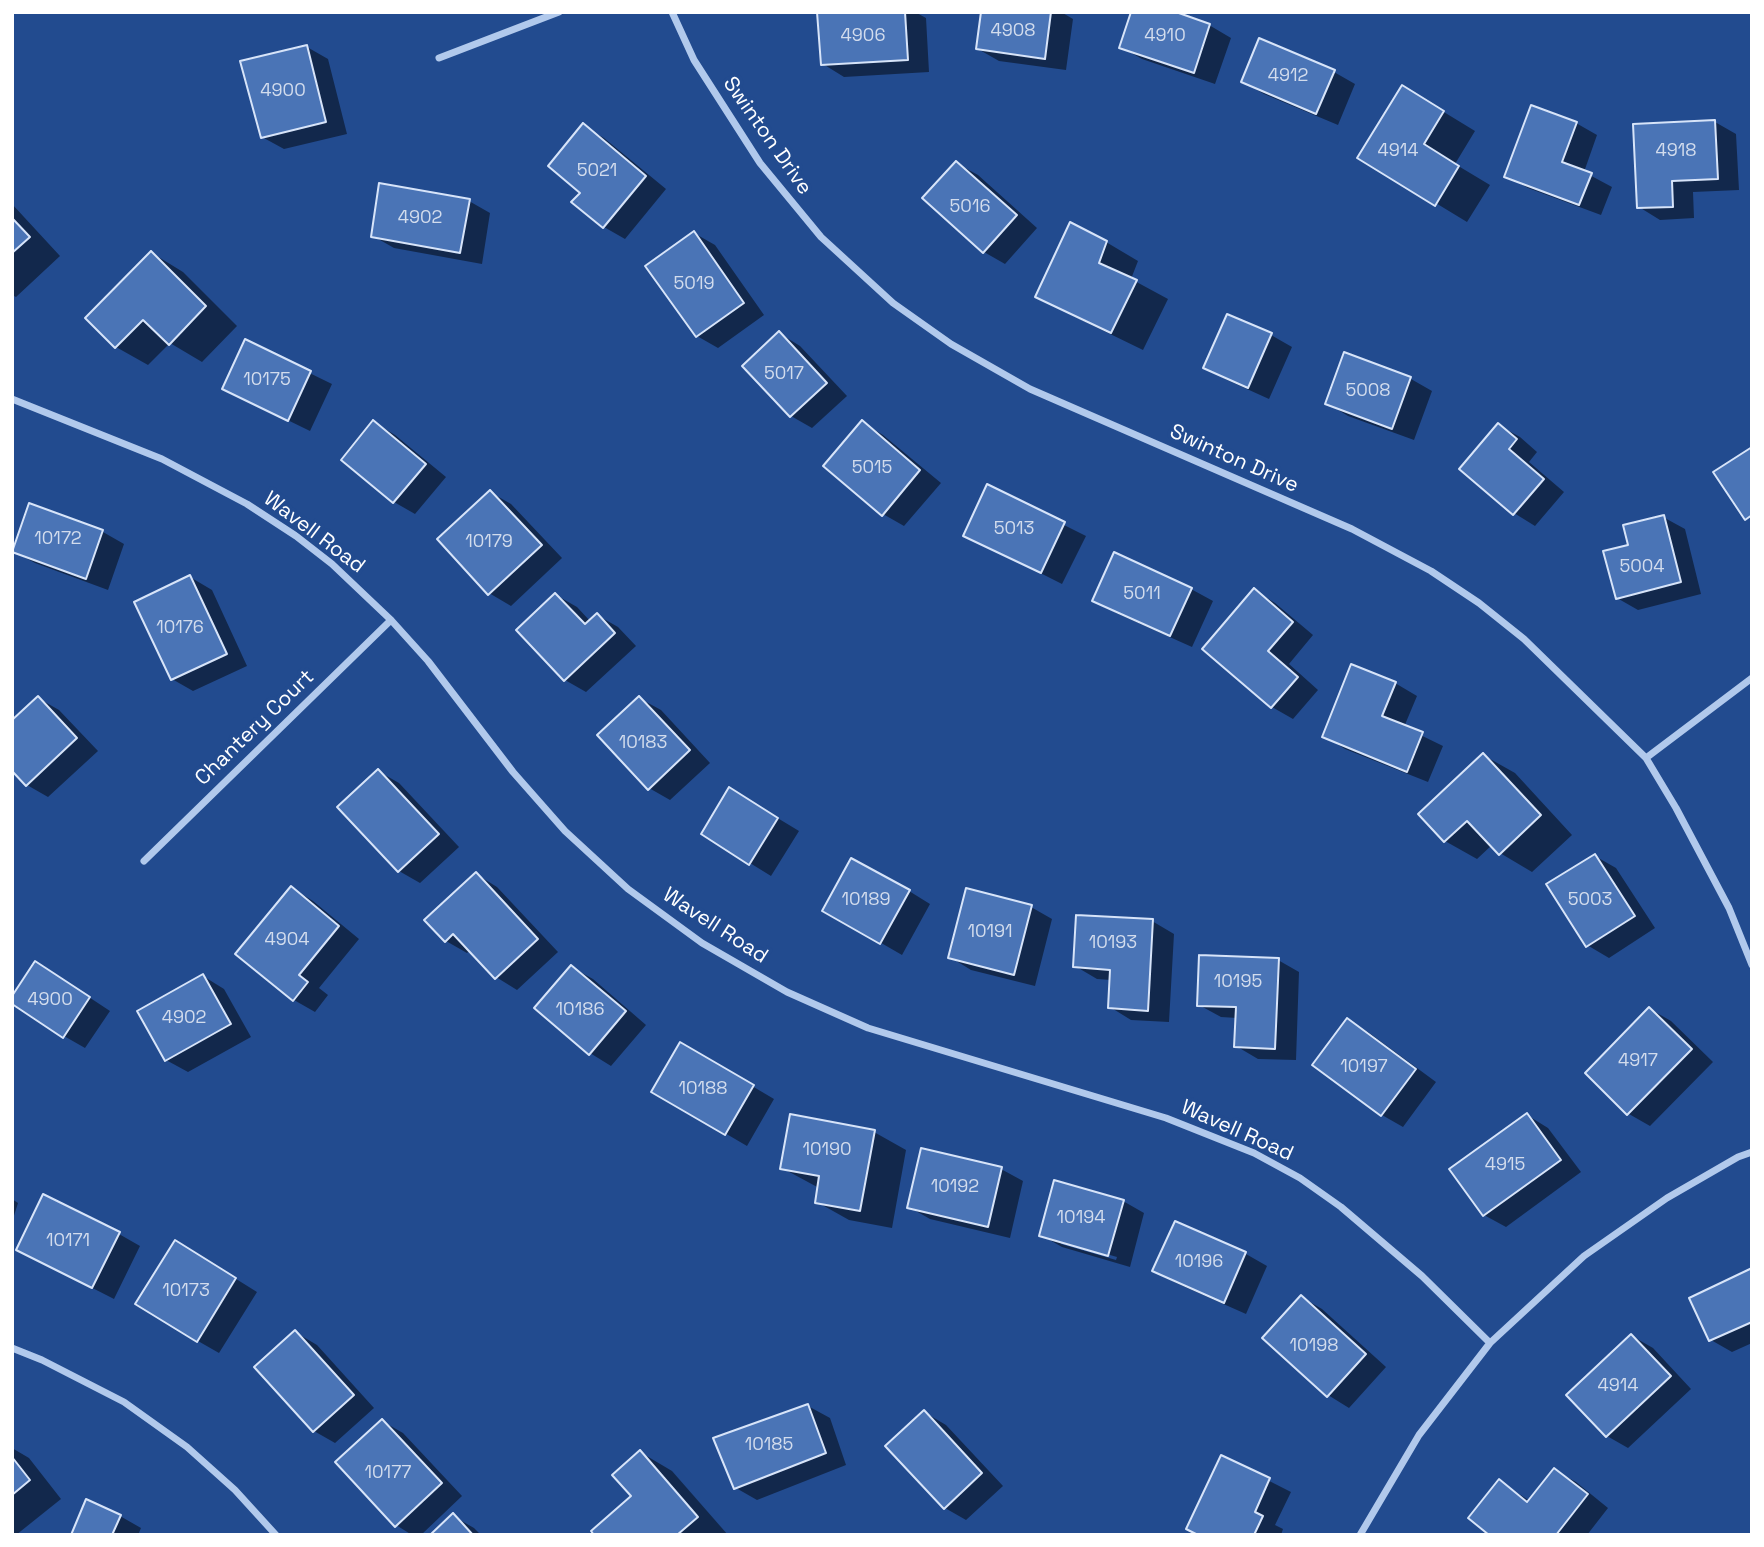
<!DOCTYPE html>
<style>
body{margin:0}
#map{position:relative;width:1764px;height:1547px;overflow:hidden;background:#224b8f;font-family:"Space Grotesk",sans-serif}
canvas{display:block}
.frame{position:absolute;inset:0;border:14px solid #fff;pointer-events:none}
</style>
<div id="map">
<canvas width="1764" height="1547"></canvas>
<div class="frame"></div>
</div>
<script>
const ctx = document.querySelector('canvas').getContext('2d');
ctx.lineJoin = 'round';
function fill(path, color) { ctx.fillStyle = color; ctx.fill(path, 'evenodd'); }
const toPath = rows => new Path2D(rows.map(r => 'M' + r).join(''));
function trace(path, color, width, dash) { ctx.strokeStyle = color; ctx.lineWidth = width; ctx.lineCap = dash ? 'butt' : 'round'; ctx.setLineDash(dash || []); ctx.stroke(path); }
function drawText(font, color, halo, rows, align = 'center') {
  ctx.font = font + ' "Space Grotesk",sans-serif'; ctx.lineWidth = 7; ctx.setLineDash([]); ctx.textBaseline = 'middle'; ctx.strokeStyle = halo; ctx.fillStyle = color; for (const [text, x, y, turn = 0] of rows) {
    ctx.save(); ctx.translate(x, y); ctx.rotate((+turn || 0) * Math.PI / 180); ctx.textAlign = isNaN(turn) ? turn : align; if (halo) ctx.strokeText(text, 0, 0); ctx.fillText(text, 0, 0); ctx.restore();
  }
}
const shadow = toPath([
 [819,12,915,12,926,18,929,72,844,77,823,64],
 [983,12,1061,12,1073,19,1066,70,999,61,978,49],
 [1209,25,1231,38,1215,84,1142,59,1121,47],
 [307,47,328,59,347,134,284,149,262,137],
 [1334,72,1355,84,1338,125,1264,94,1243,82],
 [1434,106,1475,131,1455,164,1490,185,1467,222,1360,157],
 [1715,122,1736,134,1739,190,1693,192,1694,218,1660,220,1639,207],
 [1576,123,1597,135,1584,172,1612,187,1601,215,1528,188,1506,176],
 [583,126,604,138,666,189,625,239,604,227,574,202,582,192],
 [956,163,978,175,1037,228,1005,264,984,252],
 [469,201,490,213,482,264,394,248,373,236],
 [12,204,60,256,16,297,12,295],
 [694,233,715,245,764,315,718,348,697,336],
 [1106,242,1138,261,1131,279,1168,299,1143,350,1069,314,1037,296],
 [152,253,183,272,237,326,202,362,170,343,148,365,116,347,87,318],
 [779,333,800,346,847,396,812,428,791,416],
 [1271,335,1292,347,1269,399,1227,380,1205,368],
 [246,342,332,384,310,431,224,389],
 [1345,355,1411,379,1432,391,1414,440,1348,416,1327,403],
 [374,422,395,435,446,477,415,514,394,502,343,459],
 [862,422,883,435,941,483,904,526,883,514],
 [1498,425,1520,437,1537,452,1529,462,1564,492,1535,526,1514,513],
 [988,487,1086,536,1062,584,965,535],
 [490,492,511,504,562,558,511,606,489,593],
 [30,505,103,532,124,544,108,590,35,563,13,551],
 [1663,517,1685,529,1701,594,1638,610,1617,598,1630,547],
 [190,577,212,590,247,666,193,691,172,679],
 [1191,589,1213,601,1192,647,1116,613,1094,600],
 [1254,590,1275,603,1313,635,1289,664,1318,690,1293,719,1272,707,1204,649],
 [556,595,577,607,590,621,597,615,618,627,636,646,586,692,565,680],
 [1395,683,1417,696,1404,727,1443,746,1428,782,1345,749,1324,736],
 [38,698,59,710,98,751,48,797,27,785],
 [639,698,661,710,710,763,670,800,649,788],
 [1483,755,1515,773,1572,835,1532,872,1500,853,1492,845,1477,859,1445,841],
 [378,771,399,783,459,847,420,883,399,871],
 [751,802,799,831,771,876,703,834],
 [1595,856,1616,868,1655,928,1609,958,1587,945],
 [476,874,497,887,558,952,517,990,496,977,470,950,467,953,446,941],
 [292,888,313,901,359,939,319,988,328,995,315,1012,294,1000],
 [909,891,930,904,902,955,824,910],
 [1031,907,1052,919,1035,986,971,970,950,957],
 [1152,921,1174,934,1169,1022,1131,1020,1110,1007,1111,980,1097,979,1075,966],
 [1278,960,1299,972,1296,1060,1258,1059,1236,1046,1237,1018,1221,1017,1199,1005],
 [571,967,593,979,646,1025,611,1066,590,1053],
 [57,976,110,1011,85,1048,64,1036],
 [203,976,224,989,251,1037,188,1072,166,1060],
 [1650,1009,1671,1021,1713,1062,1650,1126,1629,1114,1587,1073],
 [1347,1020,1368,1032,1436,1082,1403,1127,1382,1115],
 [681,1044,774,1099,747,1146,653,1091],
 [1527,1115,1548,1128,1581,1172,1506,1227,1484,1215],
 [874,1132,906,1150,892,1228,849,1220,817,1202,819,1188,782,1168],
 [1001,1169,1023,1181,1010,1238,930,1219,909,1207],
 [12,1199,18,1203,12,1222],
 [1123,1201,1144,1213,1130,1267,1062,1247,1041,1235],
 [1061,1241,1117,1257,1116,1260,1061,1244],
 [1176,1223,1246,1254,1267,1266,1246,1314,1176,1283,1154,1271],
 [119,1234,140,1246,114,1299,18,1250],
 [196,1254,257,1292,219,1353,198,1341],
 [1752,1270,1752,1343,1732,1352,1711,1340],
 [1301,1297,1322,1309,1386,1367,1349,1408,1328,1395],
 [295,1332,317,1345,374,1408,335,1443,314,1431,256,1367],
 [1632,1336,1653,1348,1691,1389,1628,1448,1607,1436],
 [808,1406,830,1418,846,1465,757,1500,736,1488],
 [924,1412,946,1425,1003,1486,966,1520,945,1508],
 [382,1421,403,1433,462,1496,421,1535,412,1535,396,1525],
 [12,1448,29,1458,61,1499,16,1535,12,1535],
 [640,1452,672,1471,728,1535,597,1535,633,1496],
 [1222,1457,1291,1492,1275,1525,1283,1529,1281,1535,1199,1535],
 [1554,1470,1576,1482,1608,1508,1587,1535,1492,1535,1499,1481,1530,1501],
 [120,1516,141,1528,138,1535,73,1535],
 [453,1516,474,1528,481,1535,432,1535]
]);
const building = toPath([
 [817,12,905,12,908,60,821,65,817,12],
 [981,12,1051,12,1045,59,976,49,981,12],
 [1131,12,1176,12,1210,24,1194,73,1119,48,1131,12],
 [1259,38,1335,70,1316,114,1241,82,1259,38],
 [307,45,326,122,261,138,240,61,307,45],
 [1402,85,1444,111,1424,144,1459,166,1435,206,1357,158,1402,85],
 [1531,105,1577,122,1562,162,1592,173,1579,205,1504,177,1531,105],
 [1715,120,1718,179,1672,181,1673,207,1637,208,1633,124,1715,120],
 [583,123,646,176,603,228,571,202,580,193,548,166,583,123],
 [956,161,1017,215,983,253,922,198,956,161],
 [379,183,470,199,460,253,371,237,379,183],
 [12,218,30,237,12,253,12,218],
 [1070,222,1107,241,1099,263,1137,280,1111,333,1035,297,1070,222],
 [694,231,744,303,696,337,645,266,694,231],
 [151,251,206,306,169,345,143,320,115,348,85,318,151,251],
 [1227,314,1272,333,1248,388,1203,368,1227,314],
 [779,331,827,383,790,417,742,366,779,331],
 [245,339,311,371,288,421,222,389,245,339],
 [1344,352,1411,377,1392,429,1325,404,1344,352],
 [373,420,426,464,393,503,341,460,373,420],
 [862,420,920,470,882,516,823,466,862,420],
 [1498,423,1517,439,1509,449,1544,479,1513,515,1459,469,1498,423],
 [1752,447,1752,515,1745,520,1713,472,1752,447],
 [987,484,1065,522,1041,573,963,536,987,484],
 [490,490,542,545,488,595,437,539,490,490],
 [29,503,103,530,86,579,12,552,29,503],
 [1664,515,1681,582,1616,599,1603,551,1628,545,1623,525,1664,515],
 [1114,552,1192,588,1170,636,1092,601,1114,552],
 [190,575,227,654,171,680,134,602,190,575],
 [1254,588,1293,622,1268,651,1298,677,1271,708,1202,649,1254,588],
 [555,593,585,624,597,613,615,633,564,681,516,630,555,593],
 [1351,664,1396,682,1382,716,1423,732,1407,772,1322,737,1351,664],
 [38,696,77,738,26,786,12,771,12,720,38,696],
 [639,696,690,750,648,790,597,735,639,696],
 [1483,753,1541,815,1499,855,1467,821,1444,842,1418,814,1483,753],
 [378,769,439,834,398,872,337,807,378,769],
 [729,787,778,818,749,865,701,834,729,787],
 [1595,854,1635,916,1586,947,1546,884,1595,854],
 [851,858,910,890,880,944,822,911,851,858],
 [476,872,538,939,495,979,453,934,445,942,424,920,476,872],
 [291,886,339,926,299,975,308,982,293,1001,235,954,291,886],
 [966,888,1032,905,1014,975,948,958,966,888],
 [1076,915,1153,919,1148,1011,1108,1008,1110,970,1073,967,1076,915],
 [1199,955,1279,958,1275,1049,1234,1047,1236,1007,1197,1006,1199,955],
 [35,961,90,997,63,1038,12,1004,12,996,35,961],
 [571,965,626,1011,589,1055,534,1008,571,965],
 [203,974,231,1024,165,1061,137,1011,203,974],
 [1649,1007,1692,1049,1627,1115,1585,1073,1649,1007],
 [1347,1018,1416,1069,1381,1116,1312,1065,1347,1018],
 [680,1042,754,1085,725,1135,651,1092,680,1042],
 [1527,1113,1561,1160,1483,1216,1449,1169,1527,1113],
 [790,1114,875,1130,860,1211,815,1203,819,1176,780,1169,790,1114],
 [921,1148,1002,1167,988,1227,907,1208,921,1148],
 [1054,1180,1124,1200,1108,1256,1039,1236,1054,1180],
 [43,1194,120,1232,92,1288,16,1250,43,1194],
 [1175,1221,1246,1252,1224,1303,1152,1271,1175,1221],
 [175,1240,236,1278,197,1342,135,1304,175,1240],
 [1752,1268,1752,1322,1709,1341,1689,1298,1752,1268],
 [1301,1295,1366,1354,1327,1397,1262,1338,1301,1295],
 [295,1330,354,1395,313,1432,254,1367,295,1330],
 [1631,1334,1671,1376,1606,1437,1566,1395,1631,1334],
 [808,1404,826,1453,734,1489,713,1438,808,1404],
 [924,1410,982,1473,944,1509,885,1446,924,1410],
 [382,1419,442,1483,395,1527,335,1462,382,1419],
 [640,1450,698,1517,677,1535,594,1535,591,1531,631,1496,612,1475,640,1450],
 [1221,1455,1270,1478,1255,1512,1263,1516,1254,1535,1198,1535,1186,1529,1221,1455],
 [12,1457,30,1480,12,1495,12,1457],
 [1554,1468,1588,1494,1556,1535,1489,1535,1468,1518,1499,1479,1527,1502,1554,1468],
 [86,1499,121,1515,112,1535,71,1535,86,1499],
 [453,1513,473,1535,430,1535,453,1513]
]);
const minor = toPath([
 [672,12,694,60,760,163,821,237,893,303,951,344,1030,389,1352,529,1431,571,1479,603,1524,639,1646,758,1676,808,1729,908,1752,965],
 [439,58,559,12],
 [12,399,162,459,247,504,296,536,332,564,391,620,428,661,513,772,565,831,628,889,702,943,787,992,868,1028,1166,1118,1254,1153,1300,1178,1341,1207,1422,1276,1490,1343],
 [1646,758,1752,678],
 [144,861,391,620],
 [12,1348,42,1360,124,1402,187,1447,235,1490,276,1535],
 [1360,1535,1419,1435,1490,1343,1584,1256,1667,1198,1738,1157,1752,1152]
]);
const numberNames = [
 ["4908",1013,31],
 ["4906",863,36],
 ["4910",1165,36],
 ["4912",1288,76],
 ["4900",283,91],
 ["4914",1398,151],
 ["4918",1676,151],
 ["5021",597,171],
 ["5016",970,207],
 ["4902",420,218],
 ["5019",694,284],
 ["5017",784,374],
 ["10175",267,380],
 ["5008",1368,391],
 ["5015",872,468],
 ["5013",1014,529],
 ["10172",58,539],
 ["10179",489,542],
 ["5004",1642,567],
 ["5011",1142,594],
 ["10176",180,628],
 ["10183",643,743],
 ["10189",866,900],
 ["5003",1590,900],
 ["10191",990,932],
 ["4904",287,940],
 ["10193",1113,943],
 ["10195",1238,982],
 ["4900",50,1000],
 ["10186",580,1010],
 ["4902",184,1018],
 ["4917",1638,1061],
 ["10197",1364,1067],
 ["10188",703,1089],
 ["10190",827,1150],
 ["4915",1505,1165],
 ["10192",955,1187],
 ["10194",1081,1218],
 ["10171",68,1241],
 ["10196",1199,1262],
 ["10173",186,1291],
 ["10198",1314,1346],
 ["4914",1618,1386],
 ["10185",769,1445],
 ["10177",388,1473]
];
const streetNames = [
 ["Swinton Drive",767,136,55],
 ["Swinton Drive",1234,459,24],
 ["Wavell Road",314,533,37],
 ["Chantery Court",255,728,-44],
 ["Wavell Road",715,926,33],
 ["Wavell Road",1237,1131,24]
];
fill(shadow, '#0007');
fill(building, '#4a74b6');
trace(building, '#d7e4f9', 2);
trace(minor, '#b1c9ec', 7);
drawText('18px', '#d2dced', null, numberNames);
drawText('21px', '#fff', '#224b8f', streetNames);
</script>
